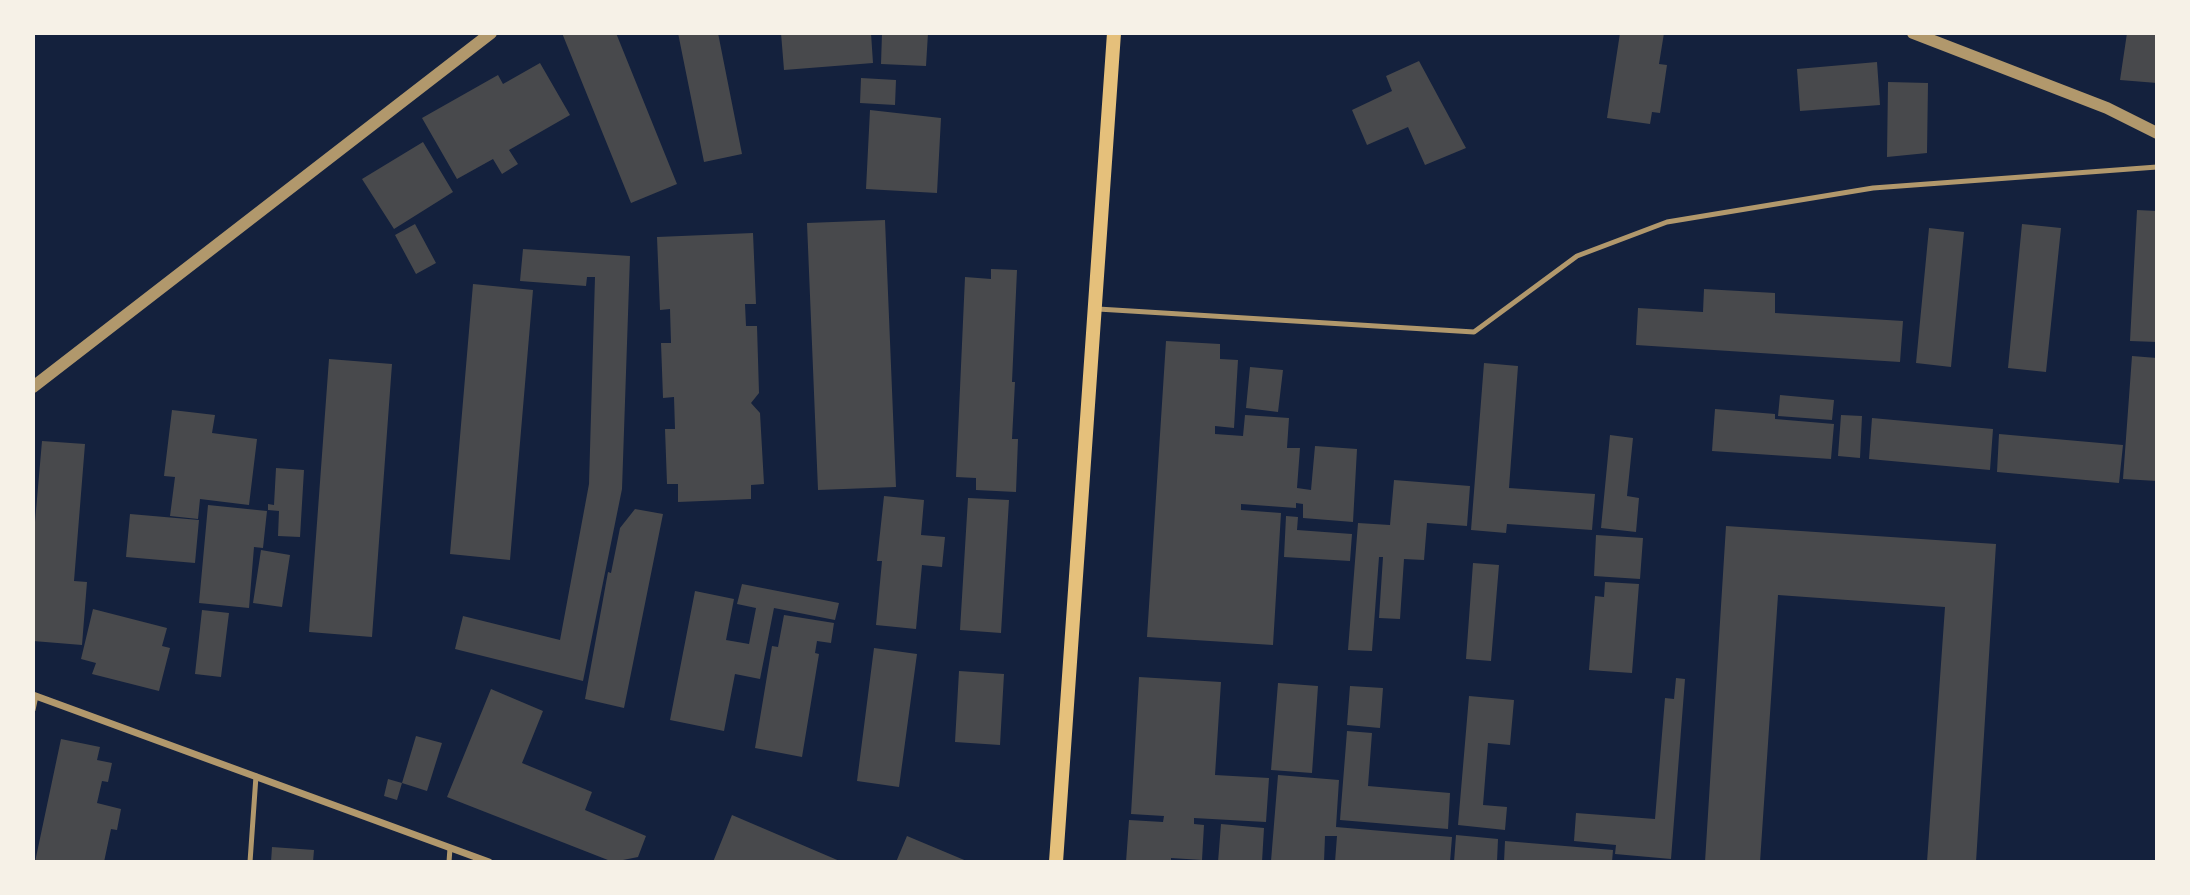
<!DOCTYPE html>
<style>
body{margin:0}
#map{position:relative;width:2190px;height:895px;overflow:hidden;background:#14213d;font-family:"Asap Condensed",sans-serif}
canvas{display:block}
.frame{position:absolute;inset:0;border:35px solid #f6f1e7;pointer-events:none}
</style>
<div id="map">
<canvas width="2190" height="895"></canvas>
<div class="frame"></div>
</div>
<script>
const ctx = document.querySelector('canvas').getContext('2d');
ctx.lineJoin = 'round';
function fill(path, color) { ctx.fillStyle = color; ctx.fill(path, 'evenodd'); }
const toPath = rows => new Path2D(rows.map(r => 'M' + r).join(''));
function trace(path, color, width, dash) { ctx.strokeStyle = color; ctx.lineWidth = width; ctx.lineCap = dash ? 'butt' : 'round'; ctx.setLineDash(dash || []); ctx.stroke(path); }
const building = toPath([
 [562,33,616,33,677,184,631,203],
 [678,33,718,33,742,154,704,162],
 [781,33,871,33,873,63,784,70],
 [882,33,928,33,926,66,881,64],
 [1620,33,1664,33,1659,64,1667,65,1660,113,1652,112,1650,124,1607,118],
 [2127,33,2157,33,2157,83,2120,80],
 [1419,61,1466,148,1425,165,1408,127,1367,145,1352,110,1392,91,1386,76],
 [1877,62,1880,105,1800,111,1797,69],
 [540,63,570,115,509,150,518,164,502,174,493,159,457,179,422,118,498,75,503,84],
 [861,78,896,80,895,105,860,103],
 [1888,82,1928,83,1927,153,1887,157],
 [870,110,941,118,937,193,866,189],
 [423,142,453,192,394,229,362,179],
 [2137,210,2157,211,2157,342,2130,341],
 [885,220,896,487,818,490,807,223],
 [415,224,436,263,416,274,395,235],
 [2022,224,2061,228,2046,372,2008,368],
 [1929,228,1964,232,1951,367,1916,363],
 [753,233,756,304,745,304,746,326,757,326,759,393,751,403,760,413,764,484,751,485,751,499,678,502,678,484,667,484,665,429,675,429,674,397,663,398,661,343,671,343,670,309,660,310,657,237],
 [523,249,630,256,622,489,583,681,455,649,463,616,560,640,589,484,595,277,587,277,586,286,520,281],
 [991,269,1017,270,1012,382,1015,382,1012,439,1018,439,1016,492,976,490,976,478,956,477,965,277,991,279],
 [473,284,533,290,510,560,450,554],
 [1704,289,1775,293,1775,313,1903,321,1900,362,1636,345,1638,308,1703,312],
 [1166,341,1220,344,1220,359,1238,360,1234,428,1215,426,1215,434,1243,436,1245,415,1289,418,1287,448,1300,448,1297,488,1311,490,1315,446,1357,449,1353,522,1303,518,1303,504,1296,503,1296,508,1241,504,1241,510,1281,513,1273,645,1147,637],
 [2132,356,2157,358,2157,481,2123,479],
 [329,359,392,364,372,637,309,632],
 [1484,363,1518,366,1509,488,1595,494,1592,530,1507,524,1506,533,1471,530],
 [1250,367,1283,370,1278,412,1246,408],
 [1780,395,1834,400,1832,420,1778,416],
 [1715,409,1775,414,1775,419,1834,424,1831,459,1712,451],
 [172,410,215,415,212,433,257,439,249,505,200,499,198,519,170,516,175,477,164,476],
 [1841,415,1862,416,1860,458,1838,456],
 [1872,418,1993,429,1990,470,1869,459],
 [1999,434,2123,445,2119,483,1997,472],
 [1610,435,1633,438,1627,496,1639,498,1636,532,1601,528],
 [42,441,85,444,74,581,87,582,82,645,33,641,33,545],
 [276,468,304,470,300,537,278,536,279,511,268,510,268,504,274,505],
 [1394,480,1470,486,1467,526,1427,523,1424,560,1404,559,1400,619,1379,618,1383,557,1379,557,1372,651,1348,650,1358,523,1390,525],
 [884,496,924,500,921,535,945,537,942,567,922,565,916,629,876,625,882,561,877,561],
 [968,498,1009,500,1001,633,960,630],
 [208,505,267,511,263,548,254,547,249,608,199,603],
 [635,509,663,514,624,708,585,699,608,572,611,573,620,528],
 [130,514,199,520,195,563,126,557],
 [1286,516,1298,517,1297,530,1352,534,1350,561,1284,557],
 [1726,526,1996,544,1976,862,1927,862,1945,607,1778,595,1760,862,1705,862],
 [1596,535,1643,538,1640,579,1594,576],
 [261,550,290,555,282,607,253,603],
 [1473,563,1499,565,1491,661,1466,659],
 [1605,582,1639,584,1632,673,1589,670,1595,596,1604,597],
 [742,584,839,603,835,620,774,608,760,679,735,674,724,731,670,720,695,591,734,599,726,640,749,644,756,608,737,604],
 [93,609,167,628,162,646,170,648,159,691,92,674,96,663,81,659],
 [202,610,229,613,221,677,195,674],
 [784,615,834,623,831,643,817,641,815,653,819,654,802,757,755,748,772,646,778,647],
 [874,648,917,654,899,787,857,781],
 [959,671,1004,674,1000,745,955,742],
 [1139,677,1221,682,1215,775,1269,778,1266,822,1194,818,1194,824,1204,825,1202,860,1171,858,1171,862,1126,862,1129,820,1163,822,1164,816,1131,814],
 [1676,678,1685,679,1671,859,1615,854,1616,845,1574,841,1576,813,1655,819,1665,698,1674,699],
 [1278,683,1318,686,1312,773,1271,770],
 [1350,686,1383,688,1380,728,1347,725],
 [491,689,543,711,522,763,592,792,585,810,646,836,638,857,613,862,447,797],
 [1469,696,1514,700,1510,745,1488,743,1483,805,1507,807,1505,830,1458,825],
 [1347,731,1372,733,1368,786,1450,793,1448,829,1340,820],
 [416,736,442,743,427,791,402,783],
 [61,739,100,747,97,760,112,763,108,782,102,781,97,803,121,809,117,830,111,829,104,862,35,862],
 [1278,775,1339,780,1336,827,1452,837,1450,862,1335,862,1337,836,1325,836,1324,862,1271,861],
 [388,779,402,783,397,800,384,796],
 [732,815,842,862,713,862],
 [1221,824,1264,828,1262,862,1218,862],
 [1456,835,1498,839,1497,862,1454,862],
 [907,836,969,862,896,862],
 [1505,841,1613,850,1612,862,1504,862],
 [272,847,314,850,313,862,271,862]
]);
const service = toPath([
 [1098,309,1474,332,1577,256,1667,222,1873,188,2157,167],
 [33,710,36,696],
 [250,862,256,776],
 [449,862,450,848]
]);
const minor = toPath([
 [33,695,489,862]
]);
const tertiary = toPath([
 [1913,33,2107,108,2157,133],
 [33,387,491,33]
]);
const secondary = toPath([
 [1056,862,1114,33]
]);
fill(building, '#48494c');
trace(service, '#b1986c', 5);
trace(minor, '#b1986c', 7);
trace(tertiary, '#b1986c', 12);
trace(secondary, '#e5c07b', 14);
</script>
